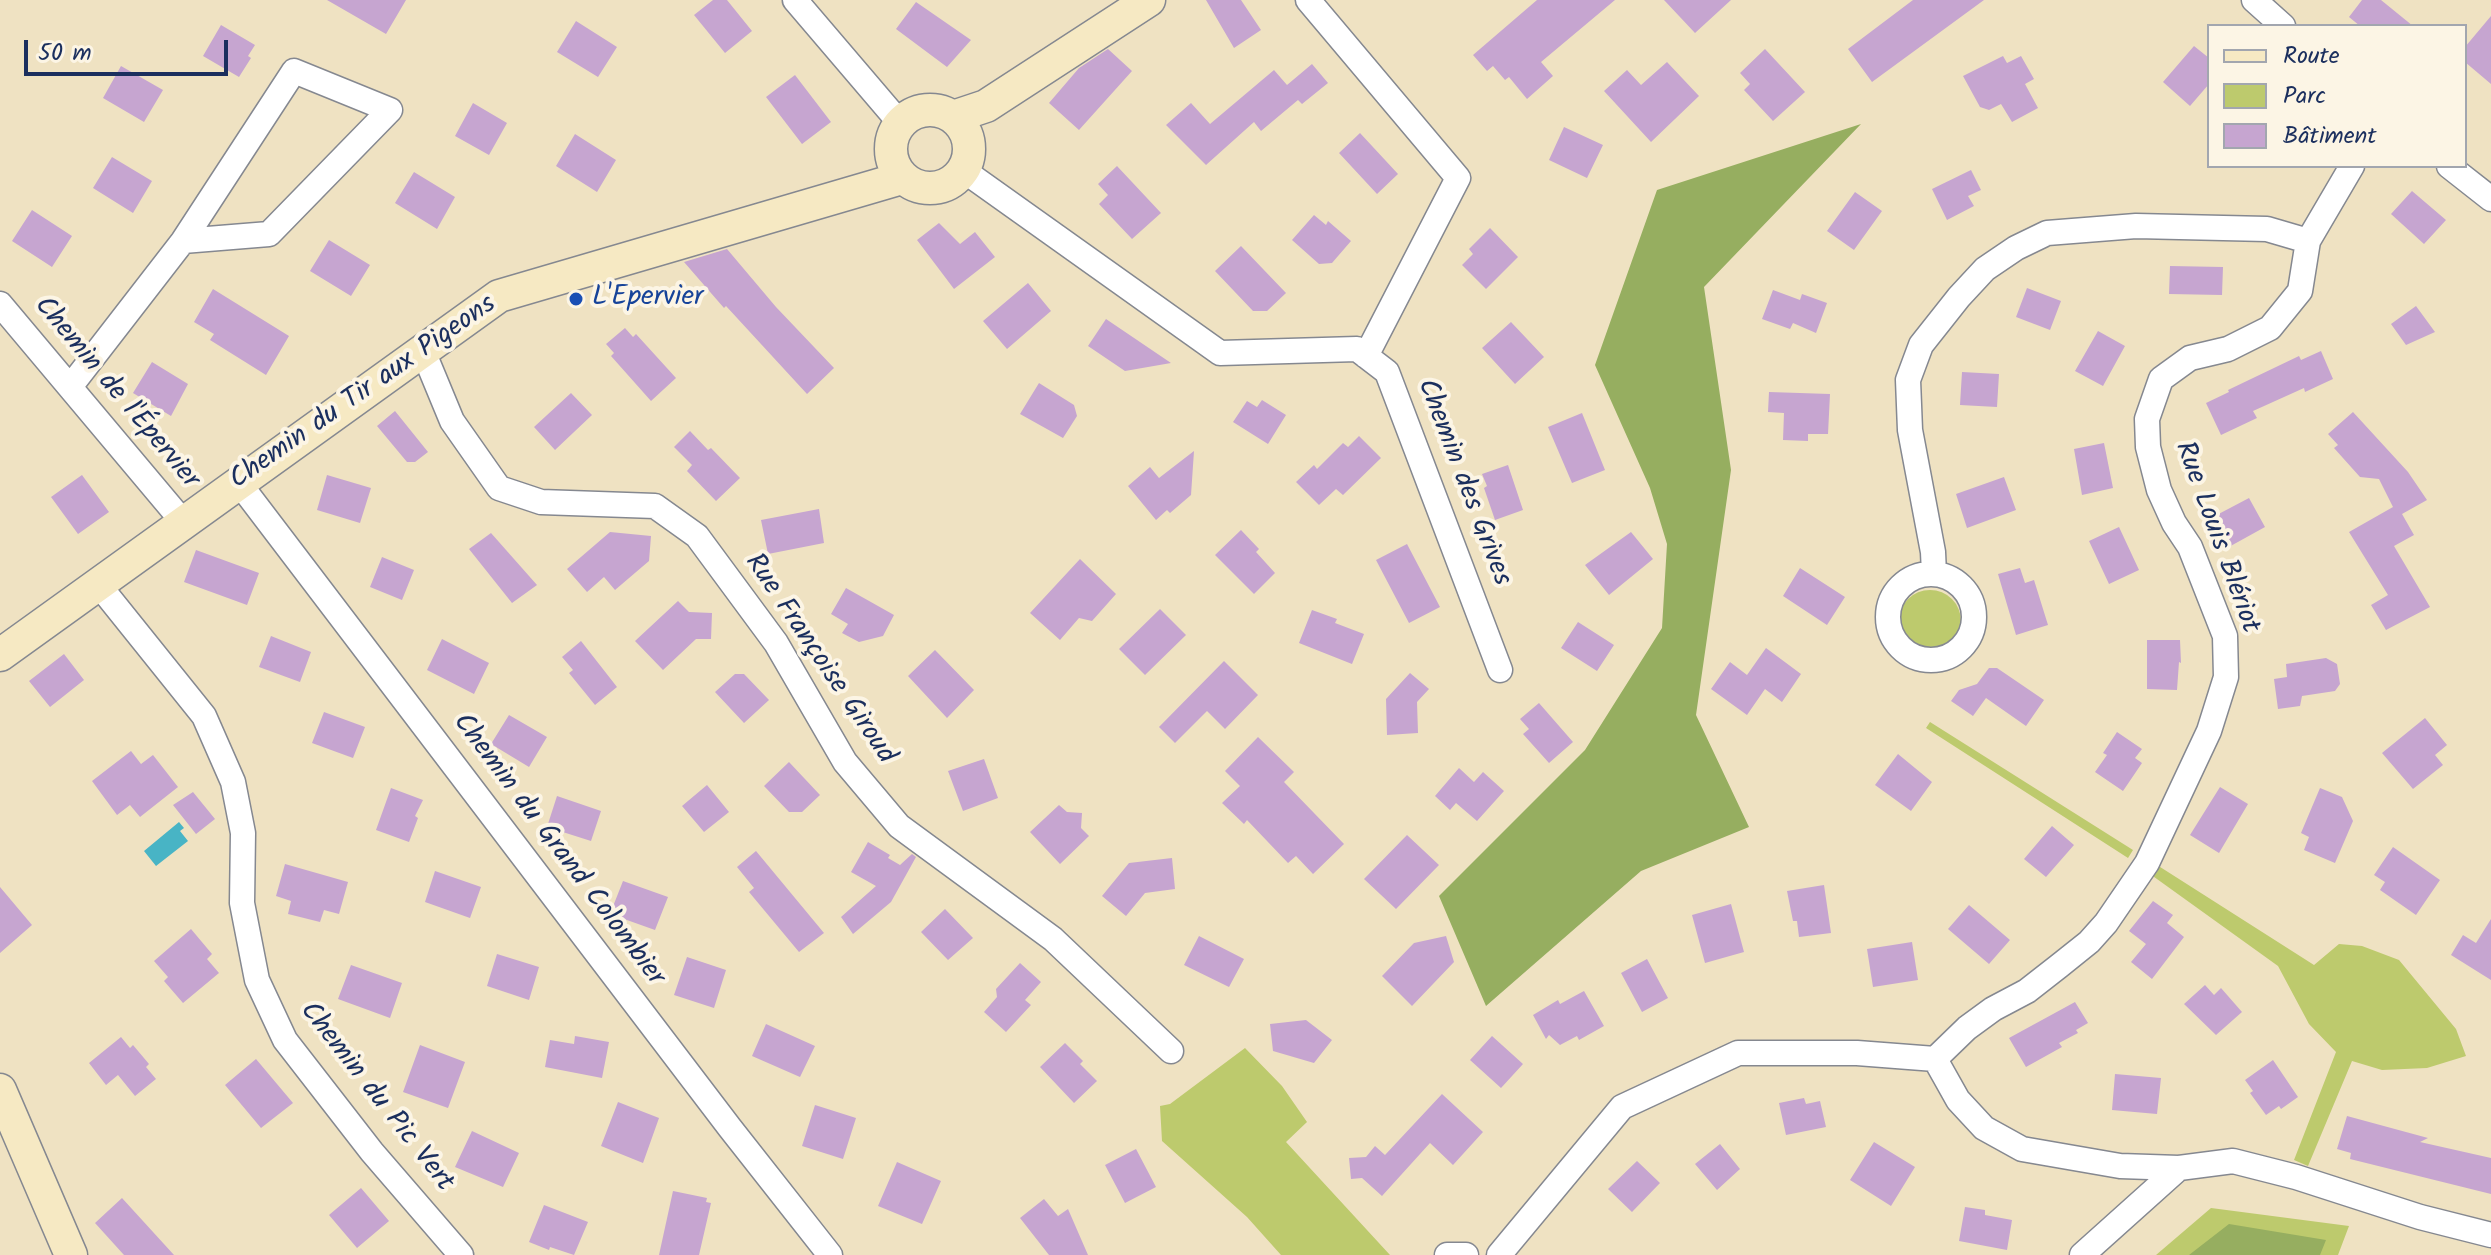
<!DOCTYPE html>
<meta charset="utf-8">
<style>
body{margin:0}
#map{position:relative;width:2491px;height:1255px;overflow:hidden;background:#efe2c2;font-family:Kalam,sans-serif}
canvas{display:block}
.legend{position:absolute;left:2207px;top:24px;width:260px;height:144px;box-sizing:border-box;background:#fcf5e5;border:2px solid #a2a6af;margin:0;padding:10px 14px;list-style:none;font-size:24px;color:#1b2f5e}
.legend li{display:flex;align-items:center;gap:16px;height:40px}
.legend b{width:40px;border:2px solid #a2a6af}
.scale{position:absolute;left:24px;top:40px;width:204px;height:36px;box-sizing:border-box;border:4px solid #1b2f5e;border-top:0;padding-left:10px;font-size:24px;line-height:28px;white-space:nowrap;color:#1b2f5e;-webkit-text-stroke:6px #fcf5e5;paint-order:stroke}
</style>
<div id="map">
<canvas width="2491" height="1255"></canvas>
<ul class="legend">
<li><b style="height:10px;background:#f6e9c3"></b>Route</li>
<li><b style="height:22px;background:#bdca6d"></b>Parc</li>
<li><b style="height:22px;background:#c6a5d0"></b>Bâtiment</li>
</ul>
<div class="scale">50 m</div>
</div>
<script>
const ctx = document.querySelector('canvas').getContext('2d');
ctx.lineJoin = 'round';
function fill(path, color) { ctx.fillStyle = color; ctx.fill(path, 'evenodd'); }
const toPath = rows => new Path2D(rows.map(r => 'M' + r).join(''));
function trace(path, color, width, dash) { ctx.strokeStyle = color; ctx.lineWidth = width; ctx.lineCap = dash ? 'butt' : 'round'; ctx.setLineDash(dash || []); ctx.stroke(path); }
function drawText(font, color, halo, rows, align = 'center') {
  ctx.font = font + ' Kalam,sans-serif'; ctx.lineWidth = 8; ctx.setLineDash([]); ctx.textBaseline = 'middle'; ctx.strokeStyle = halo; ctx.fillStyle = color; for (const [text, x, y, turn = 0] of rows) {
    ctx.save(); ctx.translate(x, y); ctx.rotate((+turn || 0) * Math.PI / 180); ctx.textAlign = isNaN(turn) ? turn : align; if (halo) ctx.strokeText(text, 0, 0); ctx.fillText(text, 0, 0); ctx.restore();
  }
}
const green = toPath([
 '1899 621a31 31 0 1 1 62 0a31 31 0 1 1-62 0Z',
 [1930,722,2133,850,2128,858,1926,728],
 [2157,865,2314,965,2339,944,2362,946,2399,960,2456,1029,2466,1056,2427,1068,2382,1070,2352,1061,2308,1166,2294,1160,2336,1052,2309,1024,2278,966,2150,874],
 [1245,1048,1282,1086,1307,1122,1286,1142,1390,1255,1281,1255,1247,1217,1162,1141,1160,1106,1170,1104],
 [2211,1208,2349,1226,2338,1255,2156,1255]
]);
const forest = toPath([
 [1861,124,1704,287,1731,470,1696,715,1749,827,1641,871,1486,1006,1439,896,1585,750,1662,628,1667,544,1650,488,1595,365,1657,190],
 [2229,1224,2326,1240,2320,1255,2189,1255]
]);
const water = toPath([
 [179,822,184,828,180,831,188,841,156,866,144,851]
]);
const building = toPath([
 [327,0,406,0,386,34],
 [713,0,727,0,752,31,725,53,694,15],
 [1206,0,1241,0,1261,30,1234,48],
 [1537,0,1615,0,1541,62,1553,76,1527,99,1509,77,1505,80,1493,66,1487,71,1473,55],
 [1664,0,1731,0,1695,33],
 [1913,0,1984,0,1872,82,1848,49],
 [2362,0,2381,0,2413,26,2360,26,2349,17],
 [916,2,971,40,947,67,896,29],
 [2491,16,2491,84,2465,62,2465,47],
 [576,21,617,47,598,77,557,52],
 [221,25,255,45,248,56,251,58,239,77,203,56],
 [2194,46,2209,58,2209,84,2190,106,2163,82],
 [1108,49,1132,71,1079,130,1049,103,1079,68],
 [1765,49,1805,92,1773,121,1744,90,1750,84,1740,73],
 [2003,56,2007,63,2021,56,2034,79,2025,84,2038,108,2012,122,2001,104,1989,110,1980,107,1963,76],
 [1667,62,1699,96,1651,142,1604,91,1627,70,1641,85],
 [1312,64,1328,83,1302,104,1298,100,1261,131,1254,122,1206,165,1166,125,1191,103,1210,124,1274,70,1287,85],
 [121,66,163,90,144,122,103,98],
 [795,75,831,122,802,144,766,97],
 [473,103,507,123,489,155,455,136],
 [1564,127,1603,145,1587,178,1549,160],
 [1360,133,1398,174,1377,194,1339,153],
 [575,134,616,160,597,192,556,166],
 [112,157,152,181,133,213,93,188],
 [1117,166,1161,213,1132,239,1099,204,1108,195,1098,184],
 [1971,170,1981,190,1968,196,1974,206,1947,220,1932,189],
 [414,172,455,197,437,229,395,203],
 [2412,191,2446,220,2424,244,2391,214],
 [1855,192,1882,211,1854,250,1827,231],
 [32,210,72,236,52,267,12,241],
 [1314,215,1326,225,1328,221,1351,241,1332,263,1319,264,1292,240],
 [939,223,960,244,975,232,995,257,954,289,917,240],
 [1490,228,1518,257,1486,289,1462,265,1473,254,1469,249],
 [329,240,370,265,351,296,310,271],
 [1241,246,1286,293,1267,311,1253,311,1215,271],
 [727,249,776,307,834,368,807,394,726,306,724,308,684,262],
 [2170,266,2223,267,2222,295,2169,294],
 [1028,283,1051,311,1007,349,983,321],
 [2027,288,2061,301,2050,330,2016,317],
 [213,289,289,336,266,375,210,340,214,334,194,322],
 [1773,290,1800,300,1802,294,1827,303,1816,333,1793,323,1790,329,1762,319],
 [2416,306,2435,332,2406,345,2391,324],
 [1106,319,1171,363,1125,371,1088,346],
 [1511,322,1544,357,1515,384,1482,348],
 [625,328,633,337,636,334,676,378,651,401,611,356,614,353,606,344],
 [2098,331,2125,346,2103,386,2075,371],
 [2321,351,2333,379,2305,392,2304,388,2253,411,2257,418,2221,435,2206,403,2229,392,2228,390,2299,356,2301,360],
 [152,362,188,384,171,416,133,393],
 [1962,372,1999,374,1997,407,1960,405],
 [1039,383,1074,405,1077,416,1063,438,1020,414],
 [1769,392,1830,394,1828,434,1808,434,1808,441,1783,440,1784,413,1768,412],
 [571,393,592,415,555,450,534,427],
 [1262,400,1286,415,1268,444,1233,422,1247,401,1257,407],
 [395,411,428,452,415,462,407,462,377,426],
 [2353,412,2408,472,2427,500,2402,514,2414,535,2394,546,2430,607,2386,630,2371,605,2388,595,2349,532,2393,507,2379,479,2360,477,2334,448,2338,445,2328,434],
 [1582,413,1605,470,1572,483,1548,427],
 [690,431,708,450,711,448,740,478,716,501,687,471,692,465,674,447],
 [1359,436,1381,458,1343,495,1336,489,1319,505,1296,482,1314,465,1317,469,1343,443,1348,447],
 [2104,443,2113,488,2082,495,2074,449],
 [1194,451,1191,495,1170,513,1167,510,1156,520,1128,486,1150,467,1159,478],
 [1508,465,1523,510,1495,520,1484,488,1487,486,1482,474],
 [82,475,109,512,78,534,51,497],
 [327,475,371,488,360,523,317,510],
 [2004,477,2016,510,1967,528,1956,494],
 [2249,498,2265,527,2227,548,2211,518],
 [819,509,824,543,768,554,761,520],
 [2119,527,2139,570,2109,584,2089,541],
 [1241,530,1259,549,1256,552,1275,573,1254,594,1215,555],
 [610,532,651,536,649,561,615,590,604,577,587,592,567,569],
 [1631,532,1653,559,1609,595,1585,565],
 [491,533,537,585,512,603,469,549],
 [1407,544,1440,607,1409,623,1376,560],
 [196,550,259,573,247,605,184,582],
 [382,557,414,570,402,600,370,587],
 [1080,559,1116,594,1092,621,1079,618,1060,640,1030,613],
 [1800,568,1845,597,1827,625,1783,596],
 [2020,568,2025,583,2034,580,2048,625,2016,635,1998,574],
 [846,588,894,615,883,636,859,642,842,633,848,624,831,614],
 [678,601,689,612,712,613,711,639,696,639,663,670,635,641],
 [1160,609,1186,635,1145,675,1119,649],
 [1312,610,1337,619,1335,623,1364,634,1352,664,1299,643],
 [1578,622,1614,645,1597,671,1561,648],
 [271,636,311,652,300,682,259,667],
 [442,639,489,663,474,694,427,670],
 [2147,640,2180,640,2181,663,2179,662,2177,690,2147,689],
 [581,641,617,687,595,705,569,673,573,670,562,657],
 [1766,648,1801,674,1782,702,1765,689,1747,715,1711,689,1730,662,1747,675],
 [935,650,974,690,947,718,908,676],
 [64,654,84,680,50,707,29,681],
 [2326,658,2337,664,2340,684,2335,691,2302,696,2300,706,2278,709,2274,679,2287,677,2286,664],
 [1224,661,1258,695,1225,729,1207,711,1175,743,1159,727],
 [1989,668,1997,668,2044,700,2026,726,1986,698,1973,716,1951,701,1959,690,1977,684],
 [1410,673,1429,689,1417,702,1418,733,1387,735,1386,699],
 [735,674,744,674,769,700,744,723,715,692],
 [1539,703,1573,742,1549,763,1523,734,1529,729,1520,719],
 [324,712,365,727,353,758,312,743],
 [509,715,547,737,529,767,491,744],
 [2425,718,2447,745,2435,755,2443,765,2413,789,2382,753],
 [2117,732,2142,749,2135,758,2142,763,2123,791,2095,772,2107,755,2103,753],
 [1258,737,1294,772,1284,782,1344,844,1313,874,1296,856,1288,863,1247,820,1244,824,1222,803,1240,786,1225,771],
 [131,751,141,764,153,755,178,787,140,817,130,805,117,815,92,781],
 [1898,754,1932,782,1911,811,1875,785],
 [984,759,998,798,963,811,948,771],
 [789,762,820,795,802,812,789,812,764,786],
 [1459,768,1474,782,1483,772,1504,791,1477,821,1456,803,1450,810,1435,796],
 [707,785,729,812,704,832,682,806],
 [2220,787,2248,804,2219,853,2190,835],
 [391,788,423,800,415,816,418,818,409,842,376,830],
 [2320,788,2342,797,2353,821,2335,863,2304,850,2309,837,2301,833],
 [193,792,215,819,196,834,173,805],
 [557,796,601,811,591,841,547,827],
 [1059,805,1067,812,1082,813,1081,828,1089,836,1060,864,1030,832],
 [2052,826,2074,845,2046,877,2024,859],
 [1407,835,1439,865,1396,909,1364,879],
 [868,842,890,855,888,858,900,865,912,854,916,857,891,902,853,934,841,917,876,886,851,872],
 [2393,847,2440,880,2416,915,2380,890,2385,882,2374,875],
 [756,851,824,933,799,952,749,892,754,888,737,867],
 [1172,858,1175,889,1145,893,1126,916,1102,896,1129,863],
 [285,864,348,882,339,914,324,910,320,922,288,914,291,901,276,896],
 [435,871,481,887,470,918,425,902],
 [623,881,668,897,655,930,610,914],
 [1824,885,1831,933,1799,937,1797,921,1793,921,1787,891],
 [0,887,32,925,0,953],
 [2153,901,2173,915,2167,923,2184,937,2152,979,2131,962,2146,944,2129,931],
 [1731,904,1744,952,1705,963,1692,915],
 [1969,905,2010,940,1989,964,1948,929],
 [945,909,973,938,948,960,921,932],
 [2491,919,2491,980,2451,955,2463,935,2476,943],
 [191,929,212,954,207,959,219,973,183,1003,164,981,168,977,154,961],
 [1199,936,1244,959,1229,987,1184,965],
 [1446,936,1454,962,1412,1006,1382,976,1414,943],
 [1912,942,1918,980,1873,987,1867,949],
 [497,954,539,967,529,1000,487,986],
 [687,957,726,970,714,1008,674,995],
 [1647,959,1668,998,1642,1012,1621,973],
 [1020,963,1041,982,1025,1000,1031,1005,1006,1032,984,1012,997,997,996,989],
 [351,965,402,983,390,1018,338,999],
 [2205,985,2214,995,2221,988,2242,1012,2216,1035,2184,1004],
 [1584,991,1604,1026,1579,1040,1577,1036,1560,1045,1549,1035,1546,1039,1533,1015,1558,1000,1560,1004],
 [2075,1002,2088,1023,2076,1030,2078,1033,2059,1043,2062,1047,2026,1067,2009,1038],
 [1306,1020,1332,1040,1314,1063,1273,1051,1270,1024],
 [766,1024,815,1046,800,1077,752,1056],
 [575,1036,609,1042,602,1078,545,1067,550,1040,574,1044],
 [1492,1036,1523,1064,1501,1088,1470,1060],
 [121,1037,130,1048,133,1045,149,1064,146,1067,156,1079,135,1096,118,1075,106,1085,89,1063],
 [1065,1043,1083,1061,1080,1064,1097,1081,1074,1103,1040,1067],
 [420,1045,465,1062,448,1108,403,1092],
 [256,1059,293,1103,261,1128,225,1085],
 [2273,1060,2298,1097,2281,1109,2279,1106,2266,1115,2250,1093,2253,1091,2245,1080],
 [2115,1074,2161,1078,2157,1114,2112,1110],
 [1442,1094,1483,1132,1453,1165,1430,1143,1382,1196,1362,1178,1351,1179,1349,1158,1366,1157,1375,1146,1385,1155],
 [1804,1098,1806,1104,1820,1101,1826,1127,1786,1135,1779,1103],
 [618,1102,659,1118,643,1163,601,1146],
 [815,1105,856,1118,843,1159,802,1146],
 [2347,1116,2428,1138,2420,1142,2491,1158,2491,1194,2350,1159,2351,1153,2337,1149],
 [472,1131,519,1153,503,1187,455,1167],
 [1874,1142,1915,1167,1891,1206,1850,1180],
 [1720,1144,1740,1169,1717,1190,1695,1164],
 [1136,1149,1156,1187,1125,1203,1105,1165],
 [1637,1161,1660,1183,1632,1212,1608,1189],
 [897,1162,941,1181,922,1224,878,1206],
 [361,1188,389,1221,357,1248,329,1215],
 [673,1191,707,1198,706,1202,711,1203,699,1255,659,1255],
 [122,1198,174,1255,124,1255,95,1223],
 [1044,1199,1058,1216,1068,1209,1088,1255,1049,1255,1020,1218],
 [544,1205,588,1222,574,1255,550,1247,549,1250,529,1242],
 [1965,1207,1985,1210,1985,1215,2012,1220,2007,1250,1959,1241]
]);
const street = toPath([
 [795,0,900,123],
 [1308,0,1458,178,1366,356],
 [2254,0,2283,26],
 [2449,166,2491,199],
 [963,170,1220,353,1357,349,1387,372,1500,670],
 [0,304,184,523],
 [423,351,452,421,499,488,541,502,655,506,697,536,776,643,845,762,899,826,1053,939,1171,1051],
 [70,387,183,241,294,71,390,110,269,234,183,241],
 [239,483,730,1128,830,1255],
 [1934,574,1933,552,1910,430,1908,380,1921,345,1959,297,1985,269,2016,248,2047,233,2136,226,2267,229,2308,241],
 '1888 617a43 43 0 1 1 86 0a43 43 0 1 1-86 0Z',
 [98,584,204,716,233,782,243,833,242,903,257,980,285,1040,372,1152,461,1255],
 [1935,1059,1967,1028,1993,1009,2027,991,2059,966,2089,942,2106,923,2147,863,2209,731,2226,677,2225,636,2190,547,2174,523,2159,490,2148,447,2147,419,2161,379,2190,358,2228,349,2270,328,2300,291,2308,241,2352,166],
 [1447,1255,1466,1255],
 [1499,1255,1622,1107,1738,1053,1857,1053,1935,1059,1958,1100,1984,1128,2022,1149,2120,1166,2179,1168,2233,1161,2296,1177,2420,1217,2491,1235],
 [2082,1255,2179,1168]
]);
const secondary = toPath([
 '891 149a39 39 0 1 1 78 0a39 39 0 1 1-78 0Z',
 [953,117,986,106,1149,0],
 [0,655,499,296,902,178],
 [0,1090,71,1255]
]);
const markers = [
 [576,299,8,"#1a4fb4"]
];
const transitNames = [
 ["L'Epervier",592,299]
];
const streetNames = [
 ["Chemin de l'Épervier",115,394,50],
 ["Chemin du Tir aux Pigeons",364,394,-35],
 ["Chemin des Grives",1462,483,69],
 ["Rue Louis Blériot",2215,538,70],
 ["Rue Françoise Giroud",818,660,56],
 ["Chemin du Grand Colombier",557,851,53],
 ["Chemin du Pic Vert",375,1098,52]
];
fill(green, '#bdca6d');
fill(forest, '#96ae60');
fill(water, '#48b4c5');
fill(building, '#c6a5d0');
trace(street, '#858890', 27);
trace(secondary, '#858890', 35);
trace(street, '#fff', 24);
trace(secondary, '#f6e9c3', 32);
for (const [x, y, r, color] of markers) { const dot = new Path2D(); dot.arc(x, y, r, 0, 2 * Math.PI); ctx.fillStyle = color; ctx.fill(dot); trace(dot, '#fcf5e5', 3); }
drawText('28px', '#164399', '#fcf5e5', transitNames, 'left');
drawText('28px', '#1b2f5e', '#fcf5e5', streetNames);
</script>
